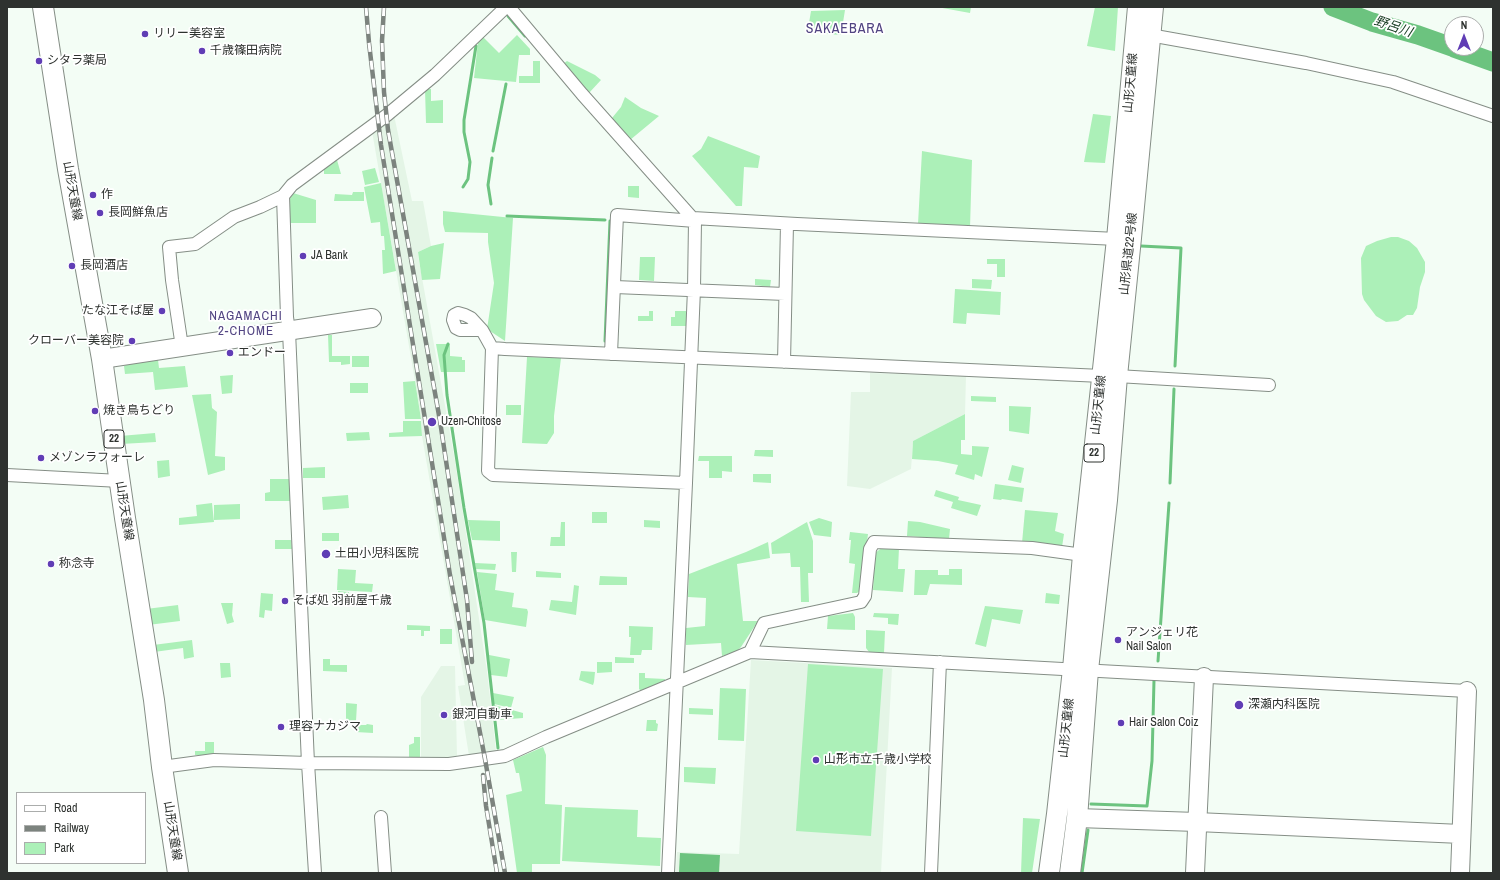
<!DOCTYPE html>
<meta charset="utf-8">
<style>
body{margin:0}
#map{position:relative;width:1500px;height:880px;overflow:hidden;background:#f3fdf5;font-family:"Archivo Narrow",sans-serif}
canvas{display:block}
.frame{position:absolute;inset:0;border:8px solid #2e322f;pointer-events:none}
.legend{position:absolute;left:16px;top:792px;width:130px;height:72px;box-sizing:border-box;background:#fff;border:1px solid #abadac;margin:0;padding:5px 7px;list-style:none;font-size:12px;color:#2e322f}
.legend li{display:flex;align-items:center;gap:8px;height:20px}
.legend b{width:20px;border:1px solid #abadac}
.north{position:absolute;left:1444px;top:16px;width:40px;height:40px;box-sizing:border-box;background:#fff;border:1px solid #abadac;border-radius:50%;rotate:0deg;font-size:11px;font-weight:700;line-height:16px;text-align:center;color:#2e322f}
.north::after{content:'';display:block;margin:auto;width:14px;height:18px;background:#603db5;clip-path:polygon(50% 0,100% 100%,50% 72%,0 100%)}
</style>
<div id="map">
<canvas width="1500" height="880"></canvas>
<div class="frame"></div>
<ul class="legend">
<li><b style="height:5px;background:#fff"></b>Road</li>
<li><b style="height:5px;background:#7c837e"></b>Railway</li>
<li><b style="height:11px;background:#acf0b8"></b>Park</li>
</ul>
<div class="north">N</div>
</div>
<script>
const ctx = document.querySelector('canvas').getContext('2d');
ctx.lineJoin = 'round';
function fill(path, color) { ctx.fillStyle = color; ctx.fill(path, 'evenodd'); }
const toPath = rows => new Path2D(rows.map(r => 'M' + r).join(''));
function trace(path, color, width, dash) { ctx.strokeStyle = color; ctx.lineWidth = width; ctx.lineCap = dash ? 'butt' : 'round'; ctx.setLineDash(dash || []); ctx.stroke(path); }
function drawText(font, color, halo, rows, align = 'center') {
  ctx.font = font + ' "Archivo Narrow","Noto Sans JP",sans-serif'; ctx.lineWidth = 3.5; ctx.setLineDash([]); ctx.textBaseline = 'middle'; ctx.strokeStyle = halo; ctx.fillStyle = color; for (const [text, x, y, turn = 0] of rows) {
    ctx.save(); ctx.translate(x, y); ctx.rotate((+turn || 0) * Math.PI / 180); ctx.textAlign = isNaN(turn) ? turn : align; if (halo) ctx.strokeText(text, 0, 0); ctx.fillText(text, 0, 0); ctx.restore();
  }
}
const built = toPath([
 [394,115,412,201,423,201,431,246,418,252,419,261,455,461,487,671,496,751,469,756,458,686,465,685,422,436,421,418,415,381,372,131],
 [870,373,966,376,965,414,913,441,911,469,870,489,847,486,851,392,870,392],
 [751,660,892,668,881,873,676,873,677,852,739,854],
 [441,666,455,666,457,757,421,758,421,697]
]);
const green = toPath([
 [937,7,971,7,970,13],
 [1095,7,1118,7,1115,51,1087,46],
 [845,10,841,35,827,34,808,29,811,11],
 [517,35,530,49,530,55,519,55,516,82,474,78,478,42,483,37,499,53],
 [533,61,540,61,540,83,519,83,519,76,533,76],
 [567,61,595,75,601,80,589,93,563,64],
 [425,89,431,89,431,101,443,100,443,123,426,123],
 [625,97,641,108,659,116,630,140,612,118,621,107],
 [1093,114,1111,116,1105,163,1084,162],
 [708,136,760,156,758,168,744,167,742,206,736,206,692,156,701,149],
 [922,151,972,160,970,228,918,224],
 [337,160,341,174,324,174,324,169],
 [375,168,379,182,365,185,362,171],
 [381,183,396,271,383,274,382,250,385,250,384,236,381,236,380,222,371,223,364,187],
 [628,186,639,186,639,198,628,197],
 [353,192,364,192,364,201,334,201,335,194,352,195],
 [293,193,316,200,316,223,287,223,287,204],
 [443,211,513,218,505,341,487,329,494,283,488,242,488,233,445,232,443,224],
 [1391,237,1398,237,1409,241,1417,248,1425,262,1425,272,1420,287,1417,308,1413,315,1407,315,1398,321,1386,322,1376,316,1364,300,1362,294,1361,258,1366,246,1377,241],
 [444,243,440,279,422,280,418,252,431,246],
 [640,257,655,257,654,281,639,280],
 [987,259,1005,259,1005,277,997,277,997,264,987,264],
 [755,279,771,280,770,287,755,285],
 [972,279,992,280,991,289,972,288],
 [955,289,1001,292,1000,315,967,313,966,324,953,323],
 [649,311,653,311,653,321,638,321,638,316,649,316],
 [675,311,686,311,686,326,671,326,671,317,675,317],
 [328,335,332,335,332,356,350,356,350,364,341,365,341,362,329,362],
 [436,344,450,344,450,356,462,357,462,360,465,360,465,372,441,372],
 [352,356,369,356,369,367,352,367],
 [527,357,561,358,554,416,554,433,547,444,522,443],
 [158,360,159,368,185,366,188,387,155,390,153,372,125,374,124,366,128,364],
 [233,375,232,393,222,394,220,376],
 [415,381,421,419,405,419,403,382],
 [350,383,368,383,368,393,350,393],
 [211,394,212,408,217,412,215,456,225,457,225,470,208,475,192,395],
 [971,396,996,397,996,402,971,401],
 [506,405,521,405,521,415,506,415],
 [1009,406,1031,407,1029,434,1009,431],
 [965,414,965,440,961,440,961,454,972,455,972,446,989,447,982,477,975,474,974,480,955,474,958,465,938,461,912,459,913,441],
 [403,421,421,421,422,436,389,437,389,433,403,432],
 [369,432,370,440,347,441,346,433],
 [155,433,156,442,121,444,120,436],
 [755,450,773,450,773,457,754,456],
 [699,456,732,456,732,472,722,471,722,478,709,478,709,461,698,461],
 [169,460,170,476,158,478,157,461],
 [1012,465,1024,468,1021,483,1008,480],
 [325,467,325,478,303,478,303,468],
 [753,474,771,474,771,483,753,482],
 [270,479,292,479,292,501,265,501,265,493,270,492],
 [995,484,1024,488,1022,502,1002,499,1001,500,993,499],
 [936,490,959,497,958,500,981,505,977,516,951,508,953,502,934,496],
 [348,495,349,508,323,510,322,497],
 [212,503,214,522,179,525,179,518,197,516,196,505],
 [240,504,240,519,214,520,214,505],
 [1025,510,1058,513,1055,531,1064,534,1062,547,1022,543],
 [592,512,607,512,607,523,592,523],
 [819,518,832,522,831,537,814,535,809,522],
 [468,520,500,521,500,541,472,540],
 [644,520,660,521,660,528,644,527],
 [908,521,920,522,950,529,949,539,907,536],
 [561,522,565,522,565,546,550,546,551,537,560,537],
 [807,522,813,541,813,573,808,573,809,602,801,602,800,567,791,567,790,553,772,554,771,543],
 [850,532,868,534,861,590,857,593,852,593,855,564,849,563,851,540,849,540],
 [322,533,339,533,339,541,322,541],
 [275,540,291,540,292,549,275,549],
 [768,542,770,558,737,564,743,621,758,621,741,647,737,651,722,656,721,643,686,645,686,628,705,626,706,598,688,597,689,574,746,552],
 [883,547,899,548,898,569,905,569,903,592,873,590,875,553],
 [511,552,517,552,516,572,512,572],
 [475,563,496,564,495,570,476,569],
 [338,569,356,570,355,583,373,584,372,592,337,590],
 [949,569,962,569,962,585,930,584,927,595,914,595,915,570,938,570,938,575,949,575],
 [536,571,561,573,561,578,536,577],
 [477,572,497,574,495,590,514,593,512,607,527,609,528,612,526,627,485,620],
 [600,576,627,577,627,585,599,585],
 [574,585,579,586,576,615,549,610,551,600,572,602],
 [338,591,349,592,348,603,337,602],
 [261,593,273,594,272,611,265,610,264,618,259,617],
 [1046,593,1060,595,1059,604,1045,603],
 [221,603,233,603,232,615,234,622,227,624],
 [178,605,180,621,148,625,146,609],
 [985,606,1023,610,1020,624,992,619,986,647,975,644],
 [853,613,855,617,855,630,827,629,828,616],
 [874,613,899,614,898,625,888,624,888,618,873,617],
 [407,625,430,626,430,631,424,631,424,636,421,636,421,630,407,630],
 [629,626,653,627,652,650,642,650,641,655,630,655,631,637,629,637],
 [440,629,452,629,452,644,440,644],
 [866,630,885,631,884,653,869,652,866,648],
 [192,640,194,657,184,659,183,648,154,652,153,645],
 [489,655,510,659,507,677,491,675],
 [615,657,634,658,634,663,615,663],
 [323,659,330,659,330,665,347,665,347,672,323,671],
 [597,662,612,662,612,672,597,673],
 [220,663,230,663,231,677,221,678],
 [808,664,883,669,871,836,796,831],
 [581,671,595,672,594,682,593,685,579,680],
 [639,673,645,673,645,678,665,679,665,682,642,692,639,689],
 [720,688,746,689,744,741,718,740],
 [493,693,514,697,511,708,494,704],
 [346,703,357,704,356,721,346,721],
 [494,705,523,713,523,718,496,720],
 [689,708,713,709,713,715,689,714],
 [647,720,656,720,656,723,658,724,657,731,646,731],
 [367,724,373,725,373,733,356,732,357,725,366,725],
 [414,737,420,737,420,757,409,757,409,745,414,743],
 [205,742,214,742,214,755,195,755,195,751,205,751],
 [543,747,546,755,545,804,562,805,560,864,532,864,532,873,517,873,506,795,522,791,519,773,516,773,513,760],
 [684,767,716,768,715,784,684,782],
 [565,807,638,810,637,837,661,838,660,866,562,861],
 [1023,818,1040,819,1032,873,1021,873]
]);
const water = toPath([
 [680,853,720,855,719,873,679,872]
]);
const stream = toPath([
 [508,16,525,36],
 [493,151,506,84],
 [463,187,468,179,470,162,464,132,464,120,476,46],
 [491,204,488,185,492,158],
 [507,216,605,220],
 [1141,246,1181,248,1175,366],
 [605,341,610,221],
 [448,344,444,355,447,395,464,508,484,623,498,748],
 [1170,483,1174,389],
 [1158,661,1169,503],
 [1091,804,1147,806,1152,761,1154,680],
 [1082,873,1088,830]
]);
const river = toPath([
 [1333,7,1372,22,1418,35,1452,47],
 [1454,48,1493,62]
]);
const street = toPath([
 [509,7,582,94,695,221,694,289,686,483,668,873],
 [1144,34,1306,63,1393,82,1493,116],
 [693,218,797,224,1117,239],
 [615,287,785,294],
 [482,330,471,318,465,315,458,313,454,315,453,320,456,328,460,330,482,330,492,348,505,349,1102,376,1117,376,1269,385],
 [182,347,172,280,169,247,195,244,234,217,260,207,283,196],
 [492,348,488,471,493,475,686,483],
 [611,354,617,215,695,221],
 [784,362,787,224],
 [7,475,120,481],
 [750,652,764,623,861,602,865,596,870,549,874,542,1032,548,1083,555],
 [162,767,214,760,308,763,449,764,505,756,546,737,750,652,1467,691],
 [381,817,385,873],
 [315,873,308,763,289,331,287,317,283,196,292,185,387,115,435,75,506,7],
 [931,873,940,662]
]);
const secondary = toPath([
 [102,359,372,318],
 [1077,818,1197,822,1461,834],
 [1195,873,1204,677],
 [1460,873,1467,691]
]);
const primary = toPath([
 [43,7,68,169,102,359,125,518,154,700,162,767,178,873],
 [1049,873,1057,814,1073,669,1083,555,1117,239,1138,7],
 [1070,873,1077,818,1088,670,1107,500,1117,376,1131,238,1153,7]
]);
const rail = toPath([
 [366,7,369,43,381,145,450,575,485,759,505,873],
 [384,7,382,41,384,92,388,130,440,421,467,600,472,662],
 [483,775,486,806,497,873]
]);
const markers = [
 [145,34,4,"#603db5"],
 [202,51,4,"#603db5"],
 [39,61,4,"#603db5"],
 [93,195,4,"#603db5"],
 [100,213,4,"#603db5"],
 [303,256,4,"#603db5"],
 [72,266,4,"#603db5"],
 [162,311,4,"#603db5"],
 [132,341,4,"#603db5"],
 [230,353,4,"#603db5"],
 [95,411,4,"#603db5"],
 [432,422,5,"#603db5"],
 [41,458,4,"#603db5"],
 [326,554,5,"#603db5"],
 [51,564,4,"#603db5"],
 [285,601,4,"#603db5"],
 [1118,640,4,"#603db5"],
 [1239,705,5,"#603db5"],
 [444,715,4,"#603db5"],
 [1121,723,4,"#603db5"],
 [281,727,4,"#603db5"],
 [816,760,4,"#603db5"]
];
const shields = [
 [114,439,20],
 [1094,453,20]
];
const shieldNames = [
 ["22",114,439],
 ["22",1094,453]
];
const poiNames = [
 ["リリー美容室",153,34],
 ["千歳篠田病院",210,51],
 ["シタラ薬局",47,61],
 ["作",101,195],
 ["長岡鮮魚店",108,213],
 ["JA Bank",311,256],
 ["長岡酒店",80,266],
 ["たな江そば屋",154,311,"right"],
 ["クローバー美容院",124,341,"right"],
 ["エンドー",238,353],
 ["焼き鳥ちどり",103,411],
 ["Uzen-Chitose",441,422],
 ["メゾンラフォーレ",49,458],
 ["土田小児科医院",335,554],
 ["称念寺",59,564],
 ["そば処 羽前屋千歳",293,601],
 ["アンジェリ花",1126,633],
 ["Nail Salon",1126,647],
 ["深瀬内科医院",1248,705],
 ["銀河自動車",452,715],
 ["Hair Salon Coiz",1129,723],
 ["理容ナカジマ",289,727],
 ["山形市立千歳小学校",824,760]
];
const streetNames = [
 ["山形天童線",1131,83,-85],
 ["山形天童線",72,191,80],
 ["山形県道22号線",1129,254,-84],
 ["山形天童線",1099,405,-84],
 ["山形天童線",124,511,81],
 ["山形天童線",1067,728,-84],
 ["山形天童線",172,831,81]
];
const waterNames = [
 ["野呂川",1393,27,19]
];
const neighbourhoodNames = [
 ["NAGAMACHI",246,317],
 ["2-CHOME",246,332]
];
const quarterNames = [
 ["SAKAEBARA",845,29]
];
fill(built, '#e4f5e6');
fill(green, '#acf0b8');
fill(water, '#6cc37f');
trace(stream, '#6cc37f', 3);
trace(river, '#6cc37f', 19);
trace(street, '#858e86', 14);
trace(secondary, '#858e86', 20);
trace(primary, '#858e86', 22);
trace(street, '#fff', 12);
trace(secondary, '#fff', 18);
trace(primary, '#fff', 20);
trace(rail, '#7c837e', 4.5);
trace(rail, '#fff', 3, [9]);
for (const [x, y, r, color] of markers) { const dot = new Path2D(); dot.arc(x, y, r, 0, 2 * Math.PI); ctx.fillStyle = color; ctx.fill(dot); trace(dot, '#fff', 1.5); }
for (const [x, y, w] of shields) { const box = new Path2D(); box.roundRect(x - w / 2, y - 9, w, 18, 3); ctx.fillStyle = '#fff'; ctx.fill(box); trace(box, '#2e322f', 1); }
drawText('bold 11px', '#2e322f', null, shieldNames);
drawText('12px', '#2e322f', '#fff', poiNames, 'left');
drawText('12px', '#2e322f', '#fff', streetNames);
drawText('italic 13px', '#13381d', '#fff', waterNames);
ctx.letterSpacing = '1px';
drawText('13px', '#514482', '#fff', neighbourhoodNames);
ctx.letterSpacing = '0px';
ctx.letterSpacing = '1px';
drawText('14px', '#514482', '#fff', quarterNames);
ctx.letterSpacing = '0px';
</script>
